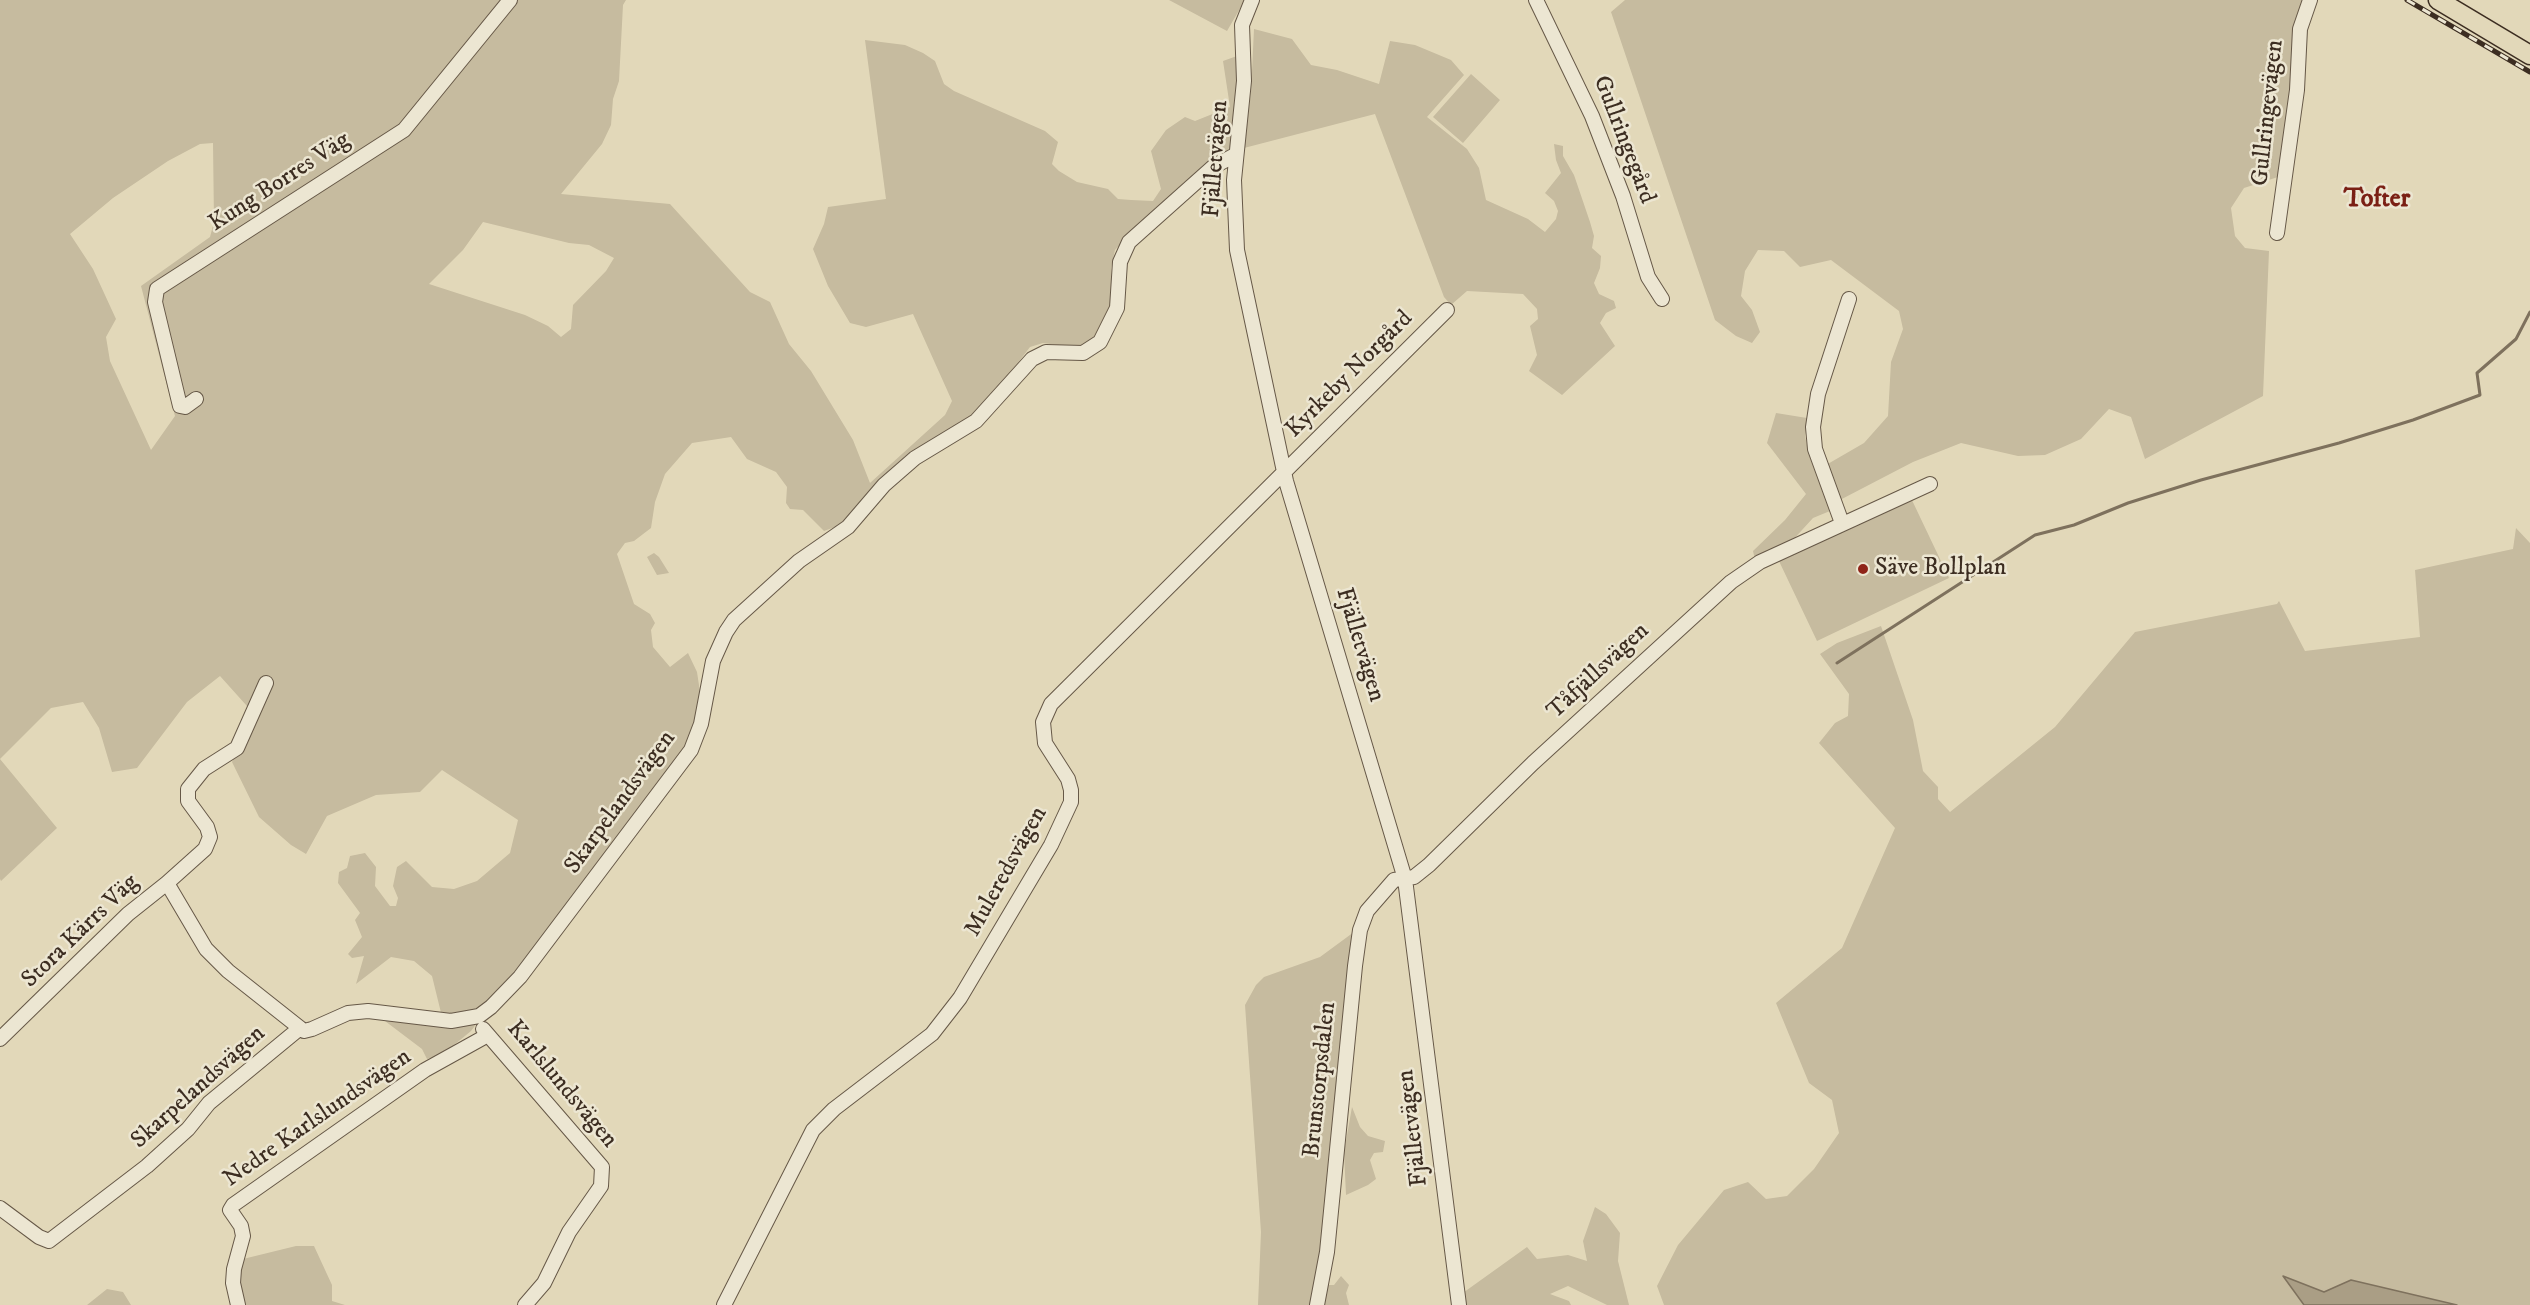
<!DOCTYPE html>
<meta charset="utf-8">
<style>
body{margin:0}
canvas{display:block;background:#e2d8b9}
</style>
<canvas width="2530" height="1305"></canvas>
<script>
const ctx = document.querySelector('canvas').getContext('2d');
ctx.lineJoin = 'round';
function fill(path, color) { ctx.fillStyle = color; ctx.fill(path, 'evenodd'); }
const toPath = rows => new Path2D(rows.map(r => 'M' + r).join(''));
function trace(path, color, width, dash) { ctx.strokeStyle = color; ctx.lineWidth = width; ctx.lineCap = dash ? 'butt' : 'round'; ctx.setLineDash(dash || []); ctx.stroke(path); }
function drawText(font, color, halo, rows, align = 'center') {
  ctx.font = font + ' "IM FELL DW Pica",serif'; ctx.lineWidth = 5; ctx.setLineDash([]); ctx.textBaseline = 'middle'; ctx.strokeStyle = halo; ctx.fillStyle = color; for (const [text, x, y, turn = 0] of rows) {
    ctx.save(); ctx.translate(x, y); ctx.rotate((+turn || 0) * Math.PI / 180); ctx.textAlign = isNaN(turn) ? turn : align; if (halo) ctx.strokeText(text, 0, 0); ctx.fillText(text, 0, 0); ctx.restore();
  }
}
const green = toPath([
 [0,0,626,0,623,5,619,81,613,99,611,125,602,144,561,194,670,204,750,292,770,302,789,344,811,371,853,440,870,483,945,415,952,401,913,314,866,327,850,323,828,286,813,249,824,224,828,207,886,199,865,40,905,45,923,53,935,61,944,84,954,91,1045,131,1058,142,1052,164,1059,171,1077,182,1108,189,1118,199,1131,200,1153,201,1161,189,1151,151,1166,130,1185,117,1195,121,1230,107,1223,61,1237,56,1238,80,1231,146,1222,157,1129,235,1115,250,1111,268,1112,303,1093,343,1078,348,1043,343,1030,347,988,402,843,524,824,531,803,510,790,509,786,503,787,487,776,472,747,459,731,437,692,443,665,474,655,502,651,528,634,541,625,543,617,554,634,604,650,614,655,623,651,630,653,647,670,667,688,653,697,672,700,692,693,736,471,1031,443,1054,427,1059,422,1049,381,1018,444,1025,432,976,414,961,391,957,356,984,364,956,352,958,348,954,362,937,355,920,360,913,338,883,339,872,347,868,350,856,365,853,376,867,375,886,390,906,396,906,398,898,393,886,397,867,406,861,432,887,454,889,477,881,510,853,518,820,442,770,420,792,376,795,327,816,306,854,291,845,259,817,232,762,255,715,220,676,187,702,137,768,112,772,99,728,83,702,51,708,0,759,57,828,1,881,0,879],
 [213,143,214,222,210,237,141,286,175,416,151,450,110,361,106,337,116,319,93,269,70,234,113,198,168,161,200,144],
 [483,222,569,243,589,245,614,258,606,271,573,305,571,329,561,337,548,326,525,315,429,284,463,250],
 [1169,0,1245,0,1227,31],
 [1625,0,2302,0,2297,25,2281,176,2244,188,2231,208,2235,236,2245,248,2269,251,2263,396,2145,459,2131,417,2109,409,2081,439,2045,455,2018,456,1961,443,1913,462,1838,501,1826,465,1864,443,1888,416,1891,362,1903,329,1899,311,1831,260,1800,267,1784,251,1758,250,1745,271,1741,296,1752,310,1760,332,1752,343,1736,336,1715,320,1611,12],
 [1254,29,1292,39,1311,65,1337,70,1379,84,1390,41,1415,45,1451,60,1464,75,1427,117,1467,149,1479,168,1486,200,1528,219,1545,232,1556,219,1558,211,1554,201,1545,193,1561,173,1556,160,1554,144,1563,146,1563,156,1574,175,1590,222,1594,236,1592,248,1601,256,1600,268,1594,283,1599,294,1614,301,1616,308,1606,313,1600,323,1615,346,1562,395,1529,371,1537,355,1530,326,1538,319,1537,309,1523,294,1467,291,1451,305,1444,297,1375,114,1244,148,1251,92],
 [1471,74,1500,100,1463,143,1433,117],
 [1776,413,1807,418,1805,436,1809,455,1830,511,1813,518,1791,542,1755,560,1753,551,1785,520,1806,494,1767,443],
 [1910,496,1949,578,1817,641,1778,559],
 [2516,528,2530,543,2530,1305,2457,1305,2351,1280,2324,1292,2284,1277,2304,1305,1664,1305,1657,1286,1678,1245,1724,1190,1748,1182,1766,1199,1787,1196,1814,1169,1839,1133,1832,1100,1809,1083,1776,1003,1842,948,1895,828,1819,743,1835,723,1848,716,1849,694,1820,654,1837,643,1881,626,1913,720,1923,771,1938,787,1938,799,1950,812,2055,727,2135,632,2277,604,2279,601,2305,651,2420,637,2415,570,2513,549],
 [654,553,659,557,669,573,657,575,647,557],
 [1354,932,1318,1285,1334,1285,1341,1276,1349,1285,1346,1293,1349,1305,1258,1305,1261,1232,1245,1005,1256,985,1264,977,1320,957],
 [1352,1107,1360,1127,1368,1136,1385,1141,1383,1152,1374,1153,1370,1160,1376,1179,1368,1185,1346,1195,1344,1152],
 [1595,1207,1606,1214,1620,1233,1618,1261,1629,1305,1607,1305,1568,1286,1550,1294,1569,1301,1571,1305,1462,1305,1460,1295,1527,1247,1537,1259,1568,1255,1587,1261,1583,1241],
 [296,1246,314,1246,332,1285,332,1301,345,1305,243,1305,237,1290,243,1259],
 [107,1289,123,1292,131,1305,87,1305]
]);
const water = toPath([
 [2283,1276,2324,1292,2351,1280,2457,1305,2304,1305,2283,1276]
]);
const stream = toPath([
 [1837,663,2035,535,2074,525,2128,503,2201,480,2339,443,2413,420,2480,395,2477,373,2516,339,2530,312]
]);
const minor = toPath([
 [1252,0,1242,25,1244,81,1234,180,1237,250,1286,481,1405,879,1459,1305],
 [1536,0,1592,116,1623,196,1648,277,1662,299],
 [2277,233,2297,90,2300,29,2310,0],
 [196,399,185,407,180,406,155,302,157,289,404,130,510,0],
 [1842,523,1815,449,1813,427,1818,394,1849,299],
 [266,683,237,748,204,769,188,789,188,801,207,827,210,837,205,849,167,883,206,949,228,971,300,1028],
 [483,1029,602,1167,601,1186,569,1232,544,1283,525,1305],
 [0,1039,128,914,167,883],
 [0,1208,39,1237,49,1241,147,1166,188,1129,209,1103,300,1028,304,1031,312,1029,348,1013,368,1011,451,1021,479,1016,491,1007,520,977,691,750,701,724,713,661,726,632,734,620,799,561,848,527,884,485,915,458,976,421,1032,359,1046,352,1083,353,1100,342,1117,308,1120,262,1129,242,1213,167,1235,155],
 [238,1305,233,1283,234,1269,243,1236,241,1226,230,1210,233,1205,425,1070,488,1035],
 [724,1305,813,1130,834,1109,932,1034,960,998,1051,845,1071,802,1071,790,1068,779,1045,743,1043,722,1051,704,1447,310],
 [1317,1305,1327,1252,1355,966,1360,930,1367,911,1394,880,1414,877,1429,865,1533,763,1731,582,1760,562,1930,484]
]);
const major = toPath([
 [2438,0,2530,55]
]);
const rail = toPath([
 [2407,0,2530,72]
]);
const markers = [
 [1863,569,6,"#8f2418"]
];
const streetNames = [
 ["Gullringevägen",2269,113,-84],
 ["Gullringegård",1623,140,69],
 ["Fjälletvägen",1217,159,-86],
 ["Kung Borres Väg",280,183,-33],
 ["Kyrkeby Norgård",1350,375,-45],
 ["Fjälletvägen",1359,645,73],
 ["Tåfjällsvägen",1599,672,-43],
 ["Skarpelandsvägen",621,803,-54],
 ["Muleredsvägen",1007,872,-61],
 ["Stora Kärrs Väg",81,932,-44],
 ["Brunstorpsdalen",1321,1080,-84],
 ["Karlslundsvägen",561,1085,50],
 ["Skarpelandsvägen",199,1088,-42],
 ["Nedre Karlslundsvägen",318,1119,-35],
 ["Fjälletvägen",1414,1128,-97]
];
const poiNames = [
 ["Säve Bollplan",1875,569]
];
const neighbourhoodNames = [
 ["Tofter",2377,201]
];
fill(green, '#c6bb9f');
fill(water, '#aa9e85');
trace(water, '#7e715d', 1.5);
trace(stream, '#7e715d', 3);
trace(minor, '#665847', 16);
trace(major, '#3c2d21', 21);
trace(minor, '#ece6d2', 14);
trace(major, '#e2d8b9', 18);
trace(rail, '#3c2d21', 5);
trace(rail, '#ece6d2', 3, [9]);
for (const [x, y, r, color] of markers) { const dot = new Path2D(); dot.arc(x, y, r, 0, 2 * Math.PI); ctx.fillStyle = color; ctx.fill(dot); trace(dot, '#ece6d2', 2); }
drawText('24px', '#3c2d21', '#ece6d2', streetNames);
drawText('24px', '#3c2d21', '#ece6d2', poiNames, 'left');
drawText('bold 26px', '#7a1f14', '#ece6d2', neighbourhoodNames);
</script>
